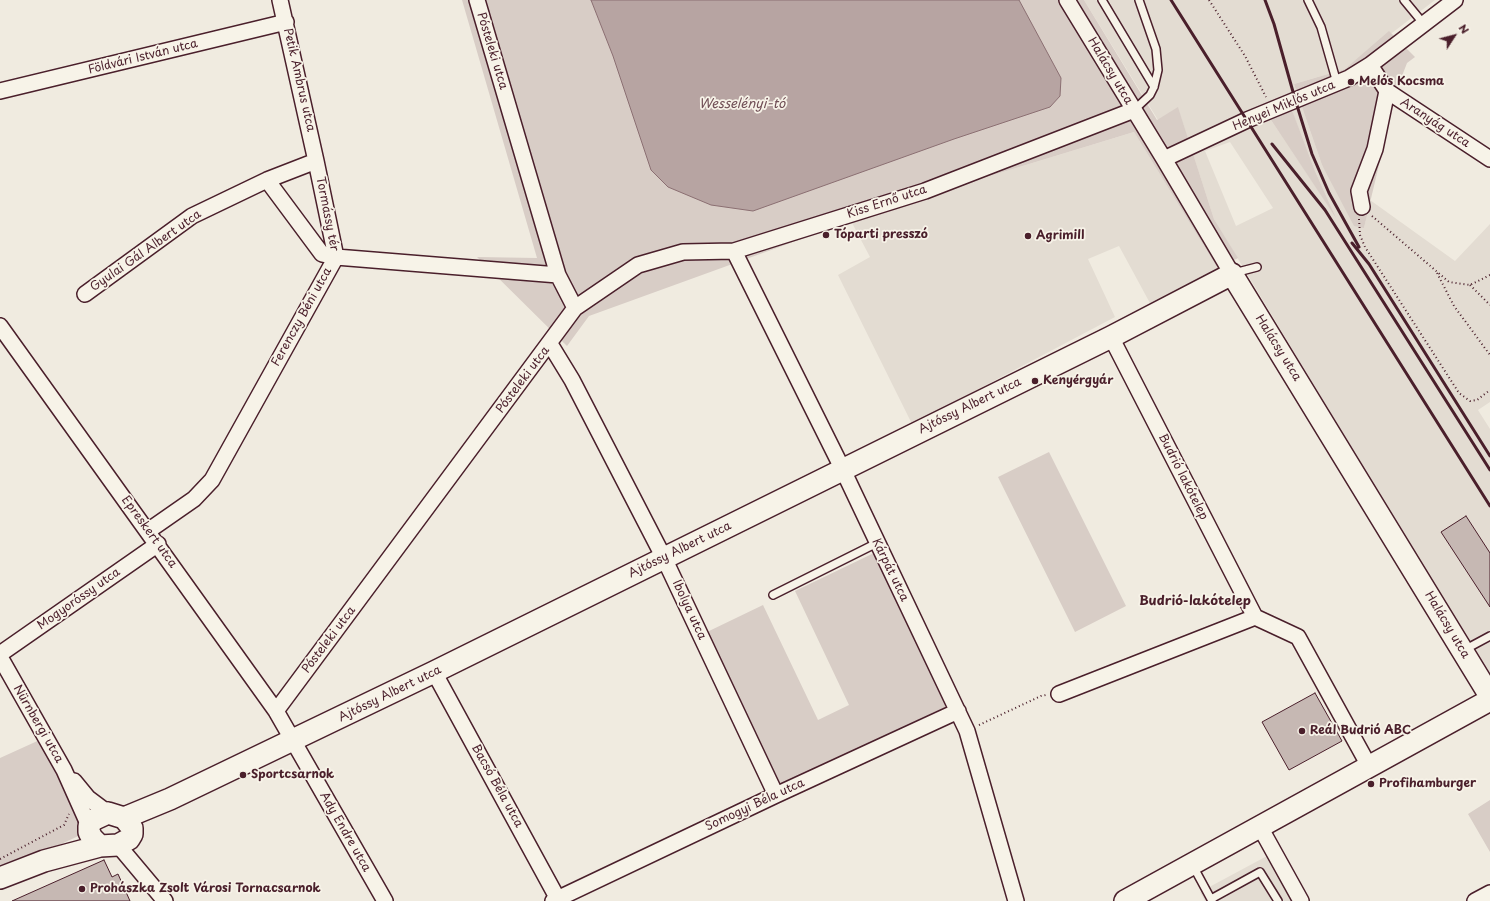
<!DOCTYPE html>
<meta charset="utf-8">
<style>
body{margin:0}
#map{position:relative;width:1490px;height:901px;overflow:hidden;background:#f0ebe0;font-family:"Playpen Sans",sans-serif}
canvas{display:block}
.north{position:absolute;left:1434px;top:16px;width:40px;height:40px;-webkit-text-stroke:3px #f7f3e8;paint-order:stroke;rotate:54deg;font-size:11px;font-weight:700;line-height:16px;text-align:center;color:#4a1f2b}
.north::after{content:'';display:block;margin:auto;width:14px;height:18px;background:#4a1f2b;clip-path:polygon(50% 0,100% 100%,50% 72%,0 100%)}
</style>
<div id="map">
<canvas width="1490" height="901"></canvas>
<div class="north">N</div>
</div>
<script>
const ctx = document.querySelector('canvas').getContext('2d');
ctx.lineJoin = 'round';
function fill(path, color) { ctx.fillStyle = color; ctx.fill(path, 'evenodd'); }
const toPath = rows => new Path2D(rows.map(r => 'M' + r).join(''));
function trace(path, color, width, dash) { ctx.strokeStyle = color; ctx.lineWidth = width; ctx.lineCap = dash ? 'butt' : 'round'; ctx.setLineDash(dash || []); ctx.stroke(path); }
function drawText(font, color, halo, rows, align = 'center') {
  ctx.font = font + ' "Playpen Sans",sans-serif'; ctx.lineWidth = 3.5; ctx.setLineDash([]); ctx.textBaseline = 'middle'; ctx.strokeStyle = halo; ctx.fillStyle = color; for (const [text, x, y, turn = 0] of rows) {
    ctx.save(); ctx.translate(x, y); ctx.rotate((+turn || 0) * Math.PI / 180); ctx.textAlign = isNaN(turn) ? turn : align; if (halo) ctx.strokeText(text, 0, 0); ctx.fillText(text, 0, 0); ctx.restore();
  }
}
const built = toPath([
 [1084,0,1435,0,1345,69,1294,84,1322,165,1364,228,1370,200,1455,261,1490,224,1490,402,1478,410,1490,429,1490,678,1214,219,1178,108,1158,120],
 [1292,111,1315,171,1334,214,1271,120],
 [1230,142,1273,208,1236,226,1205,151],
 [1134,132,1218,269,1151,305,1119,246,1088,259,1115,317,912,424,838,275,870,257,851,221,921,197],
 [1267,856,1292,901,1205,901,1200,892]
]);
const green = toPath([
 [462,0,1084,0,1157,120,1178,107,1214,219,1238,258,1218,269,1134,132,921,197,851,221,589,316,567,346,477,257,537,258],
 [1389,31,1415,57,1407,63,1397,89,1364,228,1354,226,1322,165,1294,84,1345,69],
 [1292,110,1315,171,1336,218,1271,120],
 [1049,452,1126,606,1075,632,998,477],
 [874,553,947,706,781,786,707,632,763,605,818,720,849,705,795,591],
 [44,738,85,833,0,872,0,758],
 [1490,800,1490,852,1468,814]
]);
const water = toPath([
 [591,0,1019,0,1061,78,1060,96,1050,107,954,139,753,211,711,205,668,187,651,170,613,56,591,0]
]);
const building = toPath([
 [1466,516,1490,553,1490,607,1441,532,1466,516],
 [1315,693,1342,741,1289,770,1262,722,1315,693],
 [104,860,112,877,118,874,130,901,12,901,104,860]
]);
const path = toPath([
 [1209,0,1245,56,1266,97],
 [1372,216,1449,282,1470,285,1490,275],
 [1359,219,1360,235,1365,247,1459,393,1470,401,1477,400,1490,390],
 [1437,273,1454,306,1490,355],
 [1470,285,1490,305],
 [979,725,1041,696,1046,695],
 [0,859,64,825,69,814]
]);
const lane = toPath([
 [1102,0,1154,87],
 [1308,0,1321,27,1337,83],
 [1404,0,1423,23],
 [1134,110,1150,95,1154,87,1158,70,1156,49,1139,0],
 [1234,273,1257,267],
 [773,595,877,543],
 [1464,650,1490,636],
 [1193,866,1212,901],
 [1211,899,1260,872,1278,901]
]);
const street = toPath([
 [280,0,316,161,336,257],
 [477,0,558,275,575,308],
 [1067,0,1164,159,1232,274],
 [1370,65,1387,91,1490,159],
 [0,91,286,22],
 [1164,159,1247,120,1349,78,1370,65,1455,0],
 [267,180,322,254,336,257,558,275],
 [1362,207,1359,191,1375,149,1387,91],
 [734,251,843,470,967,731,1016,901],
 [85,294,192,216,267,180,316,161],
 [0,326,276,711,385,901],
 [1111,337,1255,617,1298,637,1369,766],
 [550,344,572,380,664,558,776,795],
 [148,531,194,499,212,480,336,257],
 [0,654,158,544],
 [0,657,64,770,89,826],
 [434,672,559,901],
 [1059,694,1255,617],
 [276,711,575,308,638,265,683,252,734,251,925,191,1134,110],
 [74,781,88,798,108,813],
 [1260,827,1301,901],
 [118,845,165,901],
 [553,901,776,795,958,711],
 [1475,901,1490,893]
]);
const secondary = toPath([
 [108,813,124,818,132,828,132,834,129,839,118,845,100,846,92,838,89,832,89,826,93,820,108,813],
 [124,818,170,799,434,672,1111,337,1232,274,1490,696],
 [0,878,44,861,100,846],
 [1125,901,1490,700]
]);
const rail = toPath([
 [1171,0,1490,506],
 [1265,0,1274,24,1295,99,1312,154,1329,193,1359,247],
 [1272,144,1325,210,1490,470],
 [1352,243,1369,264,1490,456]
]);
const markers = [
 [1351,82,4,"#4a1f2b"],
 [826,235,4,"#4a1f2b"],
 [1028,236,4,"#4a1f2b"],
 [1035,381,4,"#4a1f2b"],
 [1302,731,4,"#4a1f2b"],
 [243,775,4,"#4a1f2b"],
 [1371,784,4,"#4a1f2b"],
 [82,889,4,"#4a1f2b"]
];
const streetNames = [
 ["Pósteleki utca",492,51,73],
 ["Földvári István utca",143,57,-14],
 ["Halácsy utca",1110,71,59],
 ["Petik Ambrus utca",299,80,77],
 ["Henyei Miklós utca",1284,106,-23],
 ["Aranyág utca",1435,123,33],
 ["Kiss Ernő utca",887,202,-18],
 ["Tormássy tér",327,214,79],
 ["Gyulai Gál Albert utca",146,251,-35],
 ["Ferenczy Béni utca",302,317,-61],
 ["Halácsy utca",1278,348,58],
 ["Pósteleki utca",523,380,-53],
 ["Ajtóssy Albert utca",970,406,-26],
 ["Budrió lakótelep",1183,477,63],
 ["Epreskert utca",149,532,54],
 ["Ajtóssy Albert utca",680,550,-26],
 ["Kárpát utca",890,570,64],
 ["Mogyoróssy utca",79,599,-35],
 ["Ibolya utca",689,610,65],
 ["Halácsy utca",1447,625,59],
 ["Pósteleki utca",329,640,-53],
 ["Ajtóssy Albert utca",390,694,-26],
 ["Nürnbergi utca",38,724,60],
 ["Bacsó Béla utca",497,786,61],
 ["Somogyi Béla utca",755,805,-25],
 ["Ady Endre utca",345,832,60]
];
const poiNames = [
 ["Melós Kocsma",1359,82],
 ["Tóparti presszó",834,235],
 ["Agrimill",1036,236],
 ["Kenyérgyár",1043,381],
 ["Reál Budrió ABC",1310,731],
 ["Sportcsarnok",251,775],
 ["Profihamburger",1379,784],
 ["Prohászka Zsolt Városi Tornacsarnok",90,889]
];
const waterNames = [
 ["Wesselényi-tó",742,104]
];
const neighbourhoodNames = [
 ["Budrió-lakótelep",1195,601]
];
fill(built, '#e3dcd2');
fill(green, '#d8cdc6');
fill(water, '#b7a4a2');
trace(water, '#8b6f72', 1);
fill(building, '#c6b8b3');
trace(building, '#4a1f2b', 1);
trace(lane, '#4a1f2b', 10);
trace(street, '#4a1f2b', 18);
trace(secondary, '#4a1f2b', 24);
trace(path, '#4a1f2b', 2, [1, 3]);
trace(lane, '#f7f3e8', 7);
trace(street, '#f7f3e8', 15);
trace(secondary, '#f7f3e8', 21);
trace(rail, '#4a1f2b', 3);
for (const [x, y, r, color] of markers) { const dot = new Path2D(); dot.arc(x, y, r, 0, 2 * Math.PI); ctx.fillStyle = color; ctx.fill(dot); trace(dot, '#f7f3e8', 1.5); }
drawText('12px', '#4a1f2b', '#f7f3e8', streetNames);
drawText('bold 12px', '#4a1f2b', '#f7f3e8', poiNames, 'left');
drawText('italic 13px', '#704e55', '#f7f3e8', waterNames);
drawText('bold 13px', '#4a1f2b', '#f7f3e8', neighbourhoodNames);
</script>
